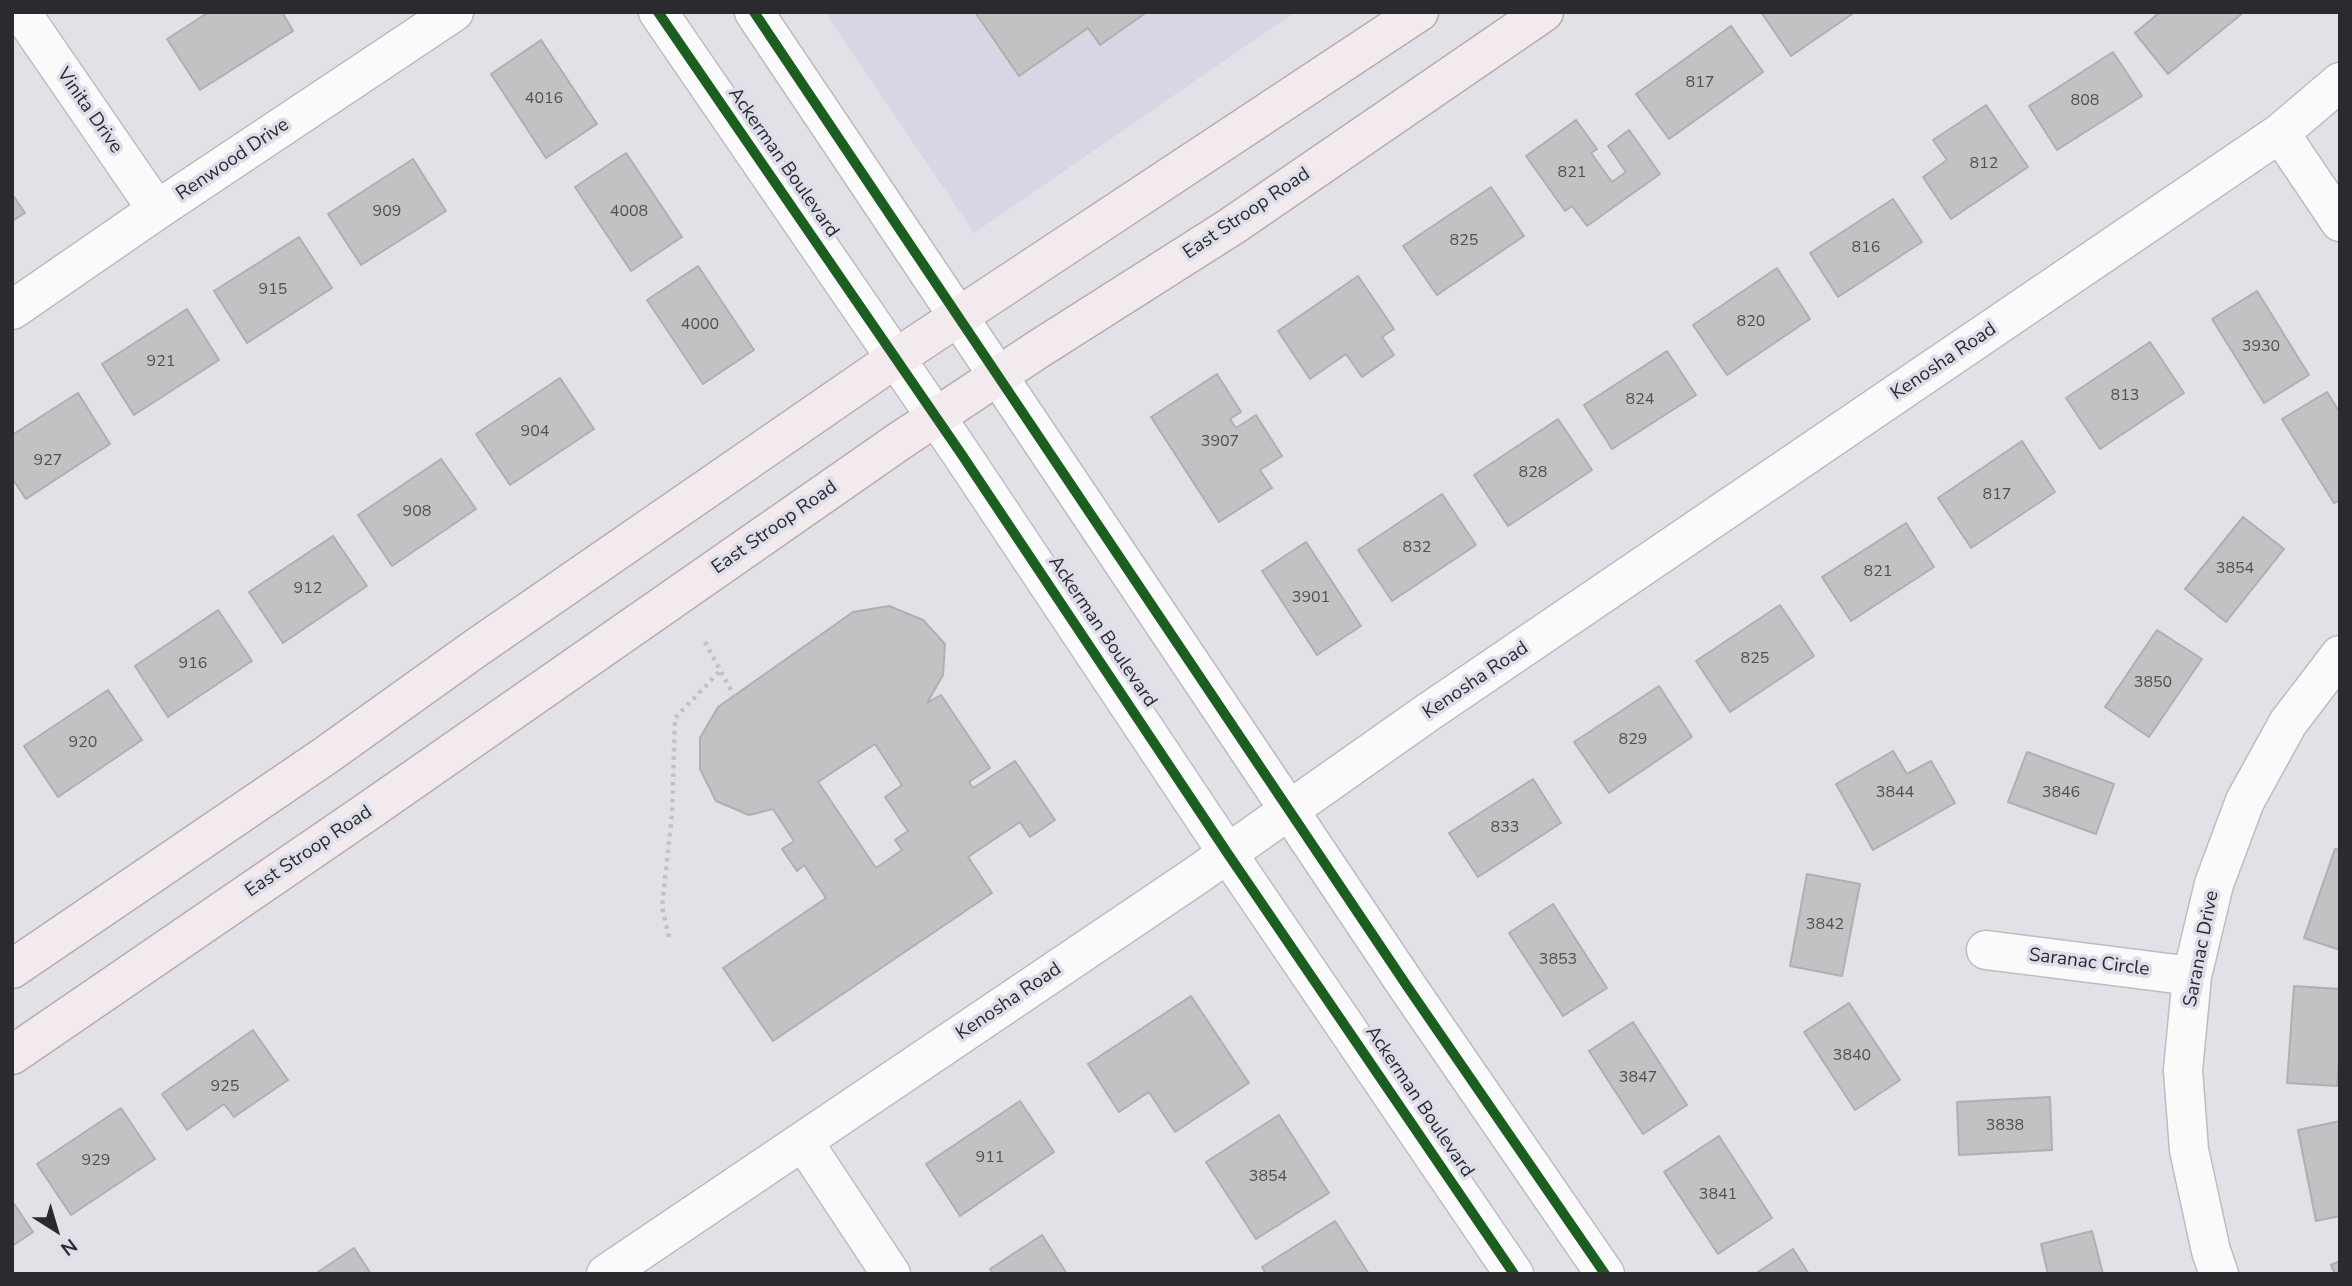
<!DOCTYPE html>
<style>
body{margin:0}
#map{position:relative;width:2352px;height:1286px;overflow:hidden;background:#e1e1e7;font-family:"Nunito Sans",sans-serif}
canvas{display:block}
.frame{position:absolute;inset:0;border:14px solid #2a2a2f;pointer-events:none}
.north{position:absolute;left:21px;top:1195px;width:70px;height:70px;-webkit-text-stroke:5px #dedeea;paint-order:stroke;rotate:143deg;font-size:19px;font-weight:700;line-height:28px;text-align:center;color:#2a2a2f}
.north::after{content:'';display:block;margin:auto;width:24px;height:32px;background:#2a2a2f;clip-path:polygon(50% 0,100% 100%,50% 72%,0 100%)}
</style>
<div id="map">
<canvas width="2352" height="1286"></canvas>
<div class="frame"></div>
<div class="north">N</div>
</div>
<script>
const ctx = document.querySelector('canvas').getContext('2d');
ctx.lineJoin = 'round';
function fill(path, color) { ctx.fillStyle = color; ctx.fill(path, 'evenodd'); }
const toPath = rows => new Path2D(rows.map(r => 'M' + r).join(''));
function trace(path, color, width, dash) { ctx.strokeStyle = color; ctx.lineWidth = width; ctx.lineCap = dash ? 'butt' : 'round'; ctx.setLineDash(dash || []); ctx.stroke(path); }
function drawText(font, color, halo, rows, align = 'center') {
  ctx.font = font + ' "Nunito Sans",sans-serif'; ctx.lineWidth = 7; ctx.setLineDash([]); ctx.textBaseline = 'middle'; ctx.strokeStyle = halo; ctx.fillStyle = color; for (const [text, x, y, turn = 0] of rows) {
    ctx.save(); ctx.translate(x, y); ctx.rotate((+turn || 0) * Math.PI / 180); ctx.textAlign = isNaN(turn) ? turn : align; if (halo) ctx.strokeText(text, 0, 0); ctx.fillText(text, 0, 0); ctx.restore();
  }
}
const built = toPath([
 [825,12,1295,12,974,233]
]);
const building = toPath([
 [209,12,282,12,293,31,200,90,167,39,209,12],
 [975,12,1147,12,1100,45,1088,28,1019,76,975,12],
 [1761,12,1855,12,1791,56,1761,12],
 [2160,12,2244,12,2168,74,2135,33,2160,12],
 [1731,26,1763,72,1669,139,1636,94,1731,26],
 [541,40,597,124,546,158,491,74,541,40],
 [2113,52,2142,96,2057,150,2029,106,2113,52],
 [1986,105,2028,167,1951,219,1923,177,1947,160,1933,140,1986,105],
 [1576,120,1597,149,1591,153,1612,182,1626,172,1608,146,1629,130,1660,174,1587,226,1572,206,1565,211,1526,156,1576,120],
 [626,153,682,237,631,271,575,187,626,153],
 [413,159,446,211,361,265,328,214,413,159],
 [1491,187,1524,236,1437,295,1403,246,1491,187],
 [12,194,25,213,12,221,12,194],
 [1893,199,1922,242,1838,297,1810,253,1893,199],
 [299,237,332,288,247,343,214,291,299,237],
 [698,266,754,350,703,384,647,300,698,266],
 [1777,268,1810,319,1727,375,1693,325,1777,268],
 [1358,276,1394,329,1382,337,1394,355,1362,377,1346,354,1310,379,1278,331,1358,276],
 [2257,291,2309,375,2264,403,2212,319,2257,291],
 [187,309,219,360,134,415,102,364,187,309],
 [2150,342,2184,393,2100,449,2066,398,2150,342],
 [1667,351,1696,395,1612,449,1584,405,1667,351],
 [1217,374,1241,412,1230,419,1236,428,1256,415,1282,456,1260,470,1272,488,1219,522,1151,417,1217,374],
 [560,378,594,429,510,485,476,434,560,378],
 [2327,392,2340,413,2340,500,2334,503,2282,419,2327,392],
 [78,393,110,444,26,499,12,478,12,435,78,393],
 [1558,419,1592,470,1508,526,1474,475,1558,419],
 [2022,441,2055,492,1971,548,1938,498,2022,441],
 [441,459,476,509,392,566,358,515,441,459],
 [1442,494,1476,545,1392,601,1358,550,1442,494],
 [2243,517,2284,549,2226,622,2185,589,2243,517],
 [1906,523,1934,567,1851,621,1822,577,1906,523],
 [333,536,367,586,283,643,249,592,333,536],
 [1306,542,1361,626,1317,655,1262,571,1306,542],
 [1780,605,1814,656,1730,712,1696,661,1780,605],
 [889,606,923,620,945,644,943,675,927,703,941,695,990,768,969,782,973,788,1015,761,1055,820,1030,837,1020,822,968,857,992,893,773,1041,723,968,826,898,804,865,797,871,782,849,794,841,773,809,749,815,716,801,700,769,700,738,718,707,853,612,889,606],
 [875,744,902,785,885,797,908,831,895,840,902,850,876,868,818,782,875,744],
 [218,610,252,661,168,717,135,666,218,610],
 [2157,630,2202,659,2149,737,2105,707,2157,630],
 [1659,686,1692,737,1609,793,1574,742,1659,686],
 [108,690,142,740,58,797,24,746,108,690],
 [1893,751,1907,774,1931,761,1955,803,1873,850,1836,784,1893,751],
 [2027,752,2114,784,2096,834,2008,802,2027,752],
 [1533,779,1561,823,1478,877,1449,833,1533,779],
 [2335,849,2340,850,2340,950,2304,938,2335,849],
 [1807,874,1860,884,1842,976,1790,966,1807,874],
 [1553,904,1607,988,1563,1016,1509,933,1553,904],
 [2294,986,2340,989,2340,1043,2337,1086,2287,1083,2294,986],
 [1191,996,1249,1083,1175,1132,1149,1092,1119,1112,1088,1064,1191,996],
 [1849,1003,1900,1080,1855,1110,1804,1032,1849,1003],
 [1633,1022,1687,1105,1643,1134,1589,1051,1633,1022],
 [253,1030,288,1080,234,1117,224,1104,187,1130,162,1094,253,1030],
 [2050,1097,2052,1150,1959,1155,1957,1102,2050,1097],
 [1020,1101,1054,1152,960,1216,926,1164,1020,1101],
 [121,1108,155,1159,71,1215,37,1164,121,1108],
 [1279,1115,1329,1193,1256,1239,1206,1162,1279,1115],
 [2340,1121,2340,1216,2316,1221,2298,1130,2340,1121],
 [1719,1136,1772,1218,1718,1254,1664,1172,1719,1136],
 [12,1201,33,1232,12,1246,12,1201],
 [1335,1221,1369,1274,1266,1274,1262,1267,1335,1221],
 [2092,1231,2103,1274,2048,1274,2041,1244,2092,1231],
 [1042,1235,1067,1274,993,1274,990,1269,1042,1235],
 [354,1248,371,1274,315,1274,354,1248],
 [1793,1249,1809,1274,1755,1274,1793,1249],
 [2340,1261,2340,1274,2335,1274,2331,1265,2340,1261]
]);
const path = toPath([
 [705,642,734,696],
 [669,937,662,907,672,814,675,718,720,671]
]);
const minor = toPath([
 [21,12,157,210],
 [658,12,962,455,1228,854,1514,1274],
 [754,12,1409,989,1605,1274],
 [2280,133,2340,222],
 [12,310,157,210,454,12],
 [1986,950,2192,976],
 [803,1141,891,1274],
 [606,1274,1197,875,1427,713,2280,133,2340,82],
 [2219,1274,2211,1251,2189,1150,2183,1070,2192,976,2214,884,2245,801,2288,723,2340,655]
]);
const major = toPath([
 [12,969,325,756,476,648,896,358,1419,12],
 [12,1055,364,814,901,440,1037,350,1232,226,1544,12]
]);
const cycleway = toPath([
 [658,12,962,455,1228,854,1514,1274],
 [754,12,1409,989,1605,1274]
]);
const numberNames = [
 ["817",1700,83],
 ["4016",544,99],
 ["808",2085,101],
 ["812",1984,164],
 ["821",1572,173],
 ["909",387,212],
 ["4008",629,212],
 ["825",1464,241],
 ["816",1866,248],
 ["915",273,290],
 ["820",1751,322],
 ["4000",700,325],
 ["3930",2261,347],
 ["921",161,362],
 ["813",2125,396],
 ["824",1640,400],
 ["904",535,432],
 ["3907",1220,442],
 ["927",48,461],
 ["828",1533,473],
 ["817",1997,495],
 ["908",417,512],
 ["832",1417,548],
 ["3854",2235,569],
 ["821",1878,572],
 ["912",308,589],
 ["3901",1311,598],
 ["825",1755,659],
 ["916",193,664],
 ["3850",2153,683],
 ["829",1633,740],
 ["920",83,743],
 ["3844",1895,793],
 ["3846",2061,793],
 ["833",1505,828],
 ["3842",1825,925],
 ["3853",1558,960],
 ["3840",1852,1056],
 ["3847",1638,1078],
 ["925",225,1087],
 ["3838",2005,1126],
 ["911",990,1158],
 ["929",96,1161],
 ["3854",1268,1177],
 ["3841",1718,1195]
];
const streetNames = [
 ["Vinita Drive",89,111,55],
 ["Renwood Drive",233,160,-34],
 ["Ackerman Boulevard",783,163,55],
 ["East Stroop Road",1247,214,-34],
 ["Kenosha Road",1944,362,-34],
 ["East Stroop Road",775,528,-35],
 ["Ackerman Boulevard",1102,632,56],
 ["Kenosha Road",1476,681,-34],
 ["East Stroop Road",309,852,-34],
 ["Saranac Drive",2202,949,-79],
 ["Saranac Circle",2089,963,7],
 ["Kenosha Road",1009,1002,-34],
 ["Ackerman Boulevard",1419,1102,56]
];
fill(built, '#d6d6e4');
fill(building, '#c3c1c3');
trace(building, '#b1aeb1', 2);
trace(minor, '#bdbdc1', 41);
trace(major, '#b8abb0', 41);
trace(path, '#c2c2c3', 4.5, [3.5, 5]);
trace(minor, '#fafafb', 38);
trace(major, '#f2eaec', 38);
trace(cycleway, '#1b5e20', 10);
drawText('16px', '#505054', null, numberNames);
drawText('19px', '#2a2a2f', '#dedeea', streetNames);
</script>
